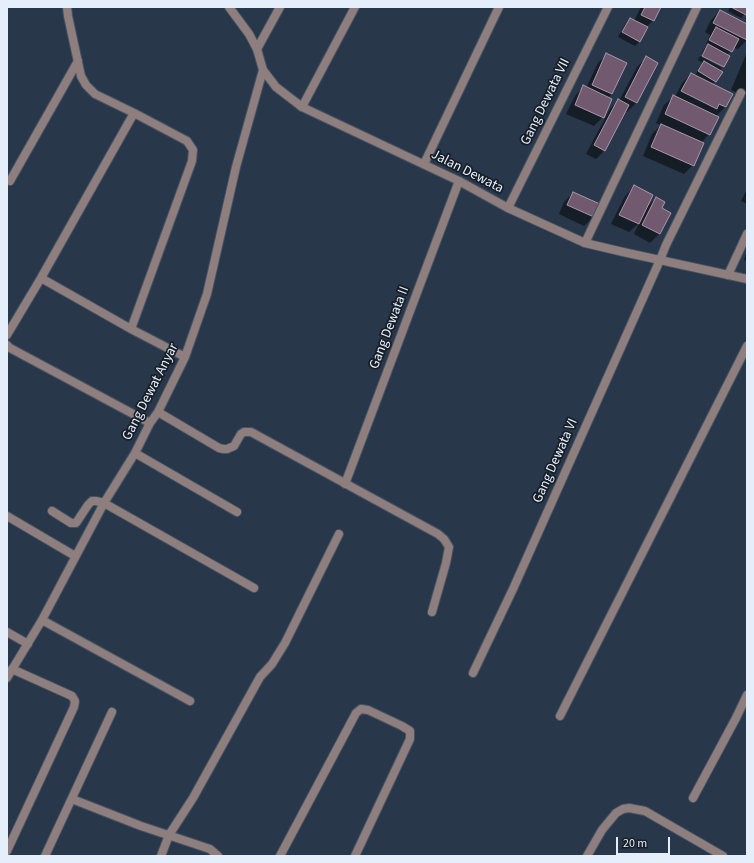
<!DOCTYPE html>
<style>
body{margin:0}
#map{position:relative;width:754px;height:863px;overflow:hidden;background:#28374a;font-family:"Source Sans 3",sans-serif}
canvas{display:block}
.frame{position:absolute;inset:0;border:8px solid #e5effb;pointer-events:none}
.scale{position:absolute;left:616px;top:837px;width:54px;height:18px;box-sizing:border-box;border:2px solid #e5effb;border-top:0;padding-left:5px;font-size:12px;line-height:14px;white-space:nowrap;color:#e5effb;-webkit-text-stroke:3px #171e27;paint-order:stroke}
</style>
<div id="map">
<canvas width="754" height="863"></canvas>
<div class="frame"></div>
<div class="scale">20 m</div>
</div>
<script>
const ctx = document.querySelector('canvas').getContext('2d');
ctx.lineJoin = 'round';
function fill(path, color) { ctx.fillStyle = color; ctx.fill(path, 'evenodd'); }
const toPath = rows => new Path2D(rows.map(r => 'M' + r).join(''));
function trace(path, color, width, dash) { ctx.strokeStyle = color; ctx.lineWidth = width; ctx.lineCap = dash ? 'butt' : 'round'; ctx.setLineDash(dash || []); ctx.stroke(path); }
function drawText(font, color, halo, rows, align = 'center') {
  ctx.font = font + ' "Source Sans 3",sans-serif'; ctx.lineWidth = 3.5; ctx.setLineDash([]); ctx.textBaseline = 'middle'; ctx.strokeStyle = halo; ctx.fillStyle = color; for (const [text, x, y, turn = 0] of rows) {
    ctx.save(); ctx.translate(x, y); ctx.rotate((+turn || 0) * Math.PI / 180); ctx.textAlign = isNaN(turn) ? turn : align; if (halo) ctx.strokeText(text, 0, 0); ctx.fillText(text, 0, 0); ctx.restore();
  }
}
const shadow = toPath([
 [641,7,660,7,653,21,646,27,639,42,635,46,618,37,626,23,630,19,634,21],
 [730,7,747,7,747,10,745,14,741,18,728,11],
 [720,11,747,25,747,40,738,49,733,47,731,51,727,55,729,56,723,67,701,54,704,49,708,45,706,44,710,35,705,32,711,20],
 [747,52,747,97,731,90],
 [606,55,626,63,612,94,608,98,603,117,594,126,566,114,575,96,583,87,586,88,598,63],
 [700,56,722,68,719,71,716,81,712,84,725,107,716,116,709,134,701,143,693,165,684,174,643,156,652,134,661,125,656,123,664,105,673,97,675,97,682,83,691,74,695,76,700,66,703,63,698,60],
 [714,102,723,105,723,107],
 [646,58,657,63,636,103,627,112,625,111,605,150,596,159,586,154,610,109,619,100,619,101,637,67],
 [634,187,645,209,656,198,660,209,670,213,659,234,650,243,634,234,639,223,629,232,611,224,625,196],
 [747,189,747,204,741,201],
 [573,193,599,205,593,217,584,226,559,214,564,202],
 [747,251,747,261,744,260]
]);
const building = toPath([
 [645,7,661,7,654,21,641,15,645,7],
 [731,7,747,7,747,12,746,15,731,7],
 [720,10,747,24,747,40,713,23,720,10],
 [630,18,648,27,640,42,622,32,630,18],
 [716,27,739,39,732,52,709,40,716,27],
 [708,44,730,56,724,67,702,56,708,44],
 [606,53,627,63,612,94,592,85,606,53],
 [646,56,658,63,637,103,625,97,646,56],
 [704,61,723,72,716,82,698,71,704,61],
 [691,73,733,94,726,107,719,104,717,109,681,91,691,73],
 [583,85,612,99,604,118,575,105,583,85],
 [673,95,719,117,710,135,665,114,673,95],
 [618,99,629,105,605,151,594,145,618,99],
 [661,124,704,143,694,166,651,147,661,124],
 [634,185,653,195,639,224,619,215,634,185],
 [573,192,600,204,594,217,567,205,573,192],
 [656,197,665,202,662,208,671,213,660,234,642,225,656,197]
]);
const service = toPath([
 [660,260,666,245,741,93],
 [52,511,71,523,76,523,88,505,92,501,96,501,104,503]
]);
const minor = toPath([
 [67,7,68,16,81,76,86,85,95,94,134,113,187,141,193,150,192,161,131,329],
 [257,49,280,7],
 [302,107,355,7],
 [424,164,499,7],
 [10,181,78,61],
 [508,208,608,7],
 [585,243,697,7],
 [728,275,747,234],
 [41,278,131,329,185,357],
 [7,335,41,278,134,113],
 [7,345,10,348,150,423],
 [158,412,219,448,223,449,227,449,234,446,241,434,244,432,251,432,438,534,444,539,449,547,446,563,432,612],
 [135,453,237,512],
 [345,484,459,181],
 [104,503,254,588],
 [7,516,75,556],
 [42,620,190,701],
 [7,632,28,644],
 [473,673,513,589,660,260],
 [7,678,42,620,104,503,135,453,150,423,158,412,185,357,207,294,236,167,263,70],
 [560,716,747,346],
 [693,798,736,718,747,695],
 [72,799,141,826,210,849,218,856],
 [7,851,74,707,75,701,72,696,12,669],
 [45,856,112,712],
 [161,856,169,835,193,798,260,677,272,664,285,643,339,534],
 [280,856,356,713,361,709,368,710,402,726,410,731,410,739,355,856],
 [587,856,602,830,616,813,623,809,629,808,645,811,723,856]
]);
const tertiary = toPath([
 [229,7,249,34,257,49,263,70,276,87,302,107,459,181,508,208,585,243,623,252,747,279]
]);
const streetNames = [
 ["Gang Dewata VII",546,102,-64],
 ["Jalan Dewata",467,172,27],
 ["Gang Dewata II",390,328,-69],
 ["Gang Dewat Anyar",151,392,-63],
 ["Gang Dewata VI",556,461,-66]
];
fill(shadow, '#0007');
fill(building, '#715a6f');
trace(building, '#ac95a9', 1);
trace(service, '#465466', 10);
trace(minor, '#465466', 10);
trace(tertiary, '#465466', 10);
trace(service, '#8e7f7e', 8);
trace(minor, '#8e7f7e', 8);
trace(tertiary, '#8e7f7e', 8);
drawText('14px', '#e5effb', '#171e27', streetNames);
</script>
